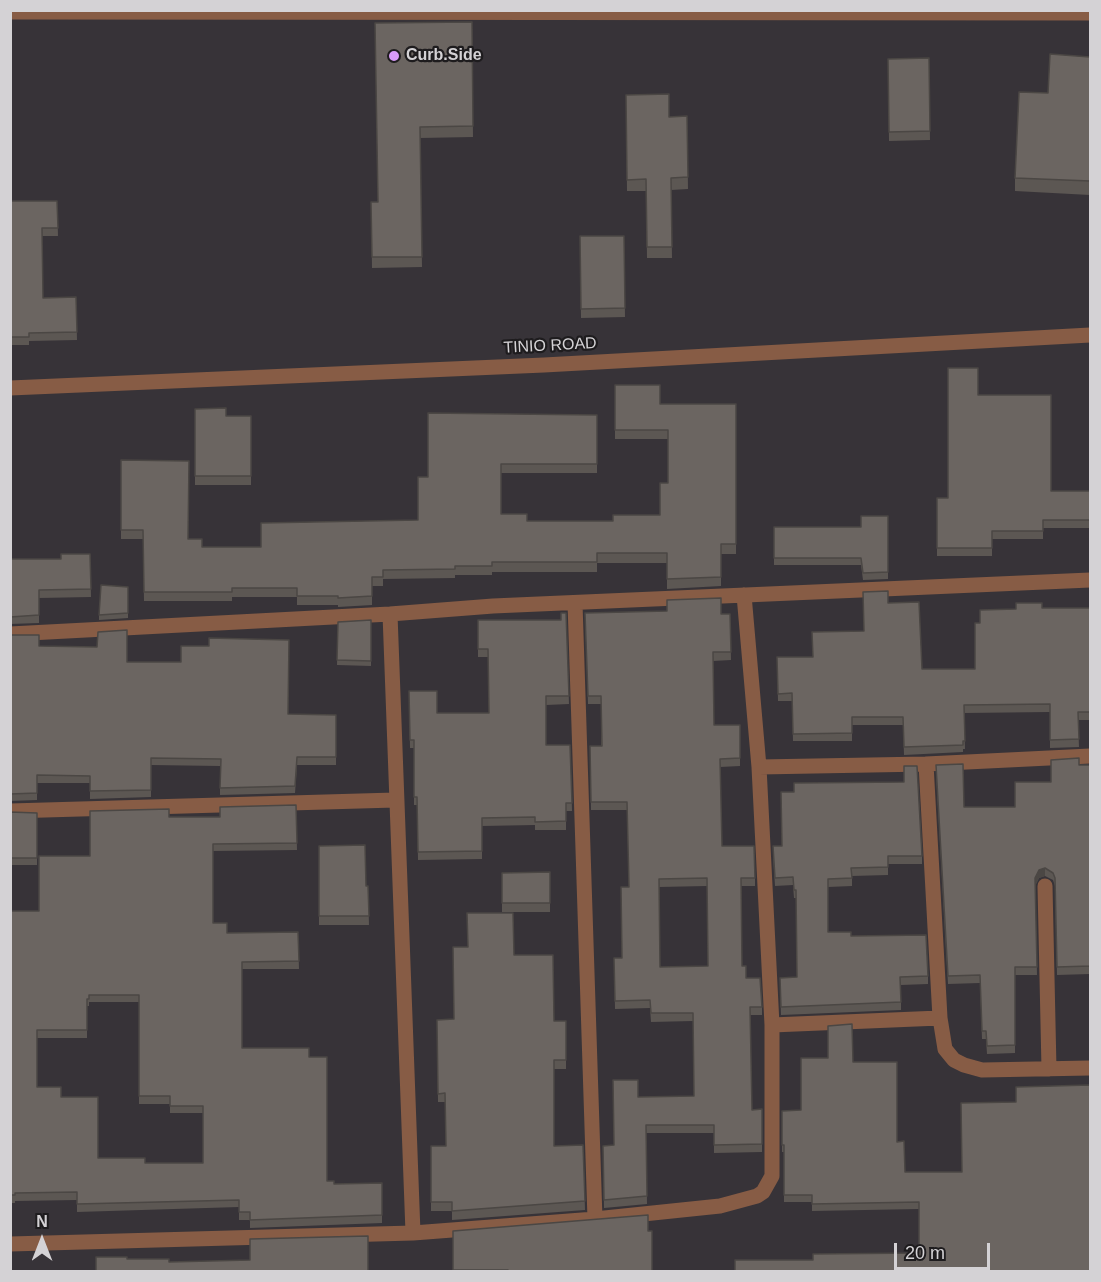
<!DOCTYPE html>
<style>
body{margin:0}
#map{position:relative;width:1101px;height:1282px;overflow:hidden;background:#373338;font-family:Arial,sans-serif}
canvas{display:block}
.frame{position:absolute;inset:0;border:12px solid #d4d2d5;pointer-events:none}
.north{position:absolute;left:12px;top:1210px;width:60px;height:60px;-webkit-text-stroke:4px #1e1c1e;paint-order:stroke;rotate:0deg;font-size:16px;font-weight:700;line-height:24px;text-align:center;color:#d4d2d5}
.north::after{content:'';display:block;margin:auto;width:21px;height:27px;background:#d4d2d5;clip-path:polygon(50% 0,100% 100%,50% 72%,0 100%)}
.scale{position:absolute;left:894px;top:1243px;width:96px;height:27px;box-sizing:border-box;border:3px solid #d4d2d5;border-top:0;padding-left:8px;font-size:18px;line-height:21px;white-space:nowrap;color:#d4d2d5;-webkit-text-stroke:4px #1e1c1e;paint-order:stroke}
</style>
<div id="map">
<canvas width="1101" height="1282"></canvas>
<div class="frame"></div>
<div class="north">N</div>
<div class="scale">20 m</div>
</div>
<script>
const ctx = document.querySelector('canvas').getContext('2d');
ctx.lineJoin = 'round';
const toPath = rows => new Path2D(rows.map(r => 'M' + r).join(''));
function trace(path, color, width, dash) { ctx.strokeStyle = color; ctx.lineWidth = width; ctx.lineCap = dash ? 'butt' : 'round'; ctx.setLineDash(dash || []); ctx.stroke(path); }
function fill(path, color) { ctx.fillStyle = color; ctx.fill(path, 'evenodd'); }
function drawText(font, color, halo, rows, align = 'center') {
  ctx.font = font + ' Arial,sans-serif'; ctx.lineWidth = 4.5; ctx.setLineDash([]); ctx.textBaseline = 'middle'; ctx.strokeStyle = halo; ctx.fillStyle = color; for (const [text, x, y, turn = 0] of rows) {
    ctx.save(); ctx.translate(x, y); ctx.rotate((+turn || 0) * Math.PI / 180); ctx.textAlign = isNaN(turn) ? turn : align; if (halo) ctx.strokeText(text, 0, 0); ctx.fillText(text, 0, 0); ctx.restore();
  }
}
const minor = toPath([
 [10,12,1090,13],
 [10,388,544,365,1090,335],
 [575,603,595,1219],
 [390,614,413,1233],
 [10,634,390,614,493,606,1090,580],
 [759,767,926,764,1090,756],
 [10,811,395,800],
 [1045,886,1049,1069],
 [940,1018,945,1049,954,1060,964,1065,982,1070,1090,1068],
 [772,1025,940,1018,926,764],
 [10,1244,413,1233,595,1219,720,1206,757,1196,763,1192,772,1176,772,1025,759,767,744,595]
]);
const wall = toPath([
 [472,22,473,137,420,138,422,267,372,268,371,202,377,202],
 [1090,57,1090,195,1015,191,1015,178,1048,93],
 [929,58,930,140,889,141,888,59],
 [626,95,669,117,687,116,688,189,671,190,672,258,647,258,646,191,627,191],
 [10,201,57,201,58,236,42,236,43,298,76,297,77,340,29,341,29,345,10,345],
 [580,236,624,236,625,317,581,318],
 [615,385,660,404,736,404,736,554,721,554,721,586,667,589,667,563,597,563,597,572,492,572,492,575,455,575,455,578,383,579,383,586,372,586,372,605,338,607,338,605,297,605,297,597,232,597,232,601,144,601,143,539,121,539,121,460,188,539,202,547,261,547,418,520,428,477,597,415,597,473,501,473,501,514,527,521,613,521,660,515,668,483,668,439,615,439],
 [978,395,1051,491,1090,491,1090,528,1043,528,1043,539,992,539,992,556,937,556,937,498,948,498],
 [195,409,226,416,251,416,251,485,195,485],
 [888,516,888,579,863,580,861,565,774,565,774,527,861,527],
 [90,554,91,597,39,598,39,623,10,624,10,586,61,559],
 [128,587,128,618,99,620,99,615],
 [888,603,922,669,975,669,980,623,1042,608,1090,608,1090,720,1078,720,1079,747,1050,748,1050,712,964,713,965,749,963,749,963,752,904,755,903,725,852,725,852,741,793,741,792,701,778,701,777,657,813,657,864,631],
 [566,613,569,704,546,705,546,745,570,745,572,811,566,811,566,830,535,830,535,825,482,826,482,859,418,860,417,805,414,805,414,748,410,748,409,691,437,713,489,713,488,657,478,657,478,620,561,620],
 [585,613,730,614,731,660,713,661,714,725,740,758,740,766,720,767,722,846,755,878,755,886,741,886,742,966,746,978,762,1007,762,1015,750,1015,752,1110,762,1109,762,1152,714,1153,714,1133,646,1133,647,1204,604,1208,603,1146,614,1145,638,1097,694,1096,693,1021,651,1022,650,1008,615,1009,614,958,622,958,629,887,627,810,591,810,590,746,601,746,601,704,588,704],
 [707,886,708,966,660,967,659,887],
 [371,620,371,666,337,665,338,622],
 [10,635,39,646,127,662,288,714,336,715,336,765,297,765,295,793,220,795,220,766,151,765,151,797,90,799,90,783,37,783,37,800,10,801],
 [1079,765,1090,765,1090,974,1057,975,1055,886,1053,880,1045,876,1039,878,1035,886,1037,975,1015,975,1015,1053,987,1054,986,1039,982,1039,980,983,948,984,936,773,964,807,1015,807,1051,782],
 [794,792,922,856,922,864,888,864,888,875,852,876,852,886,828,887,828,932,851,936,928,976,928,984,901,985,901,1010,781,1015,780,986,797,977,796,898,794,898,793,885,775,886,773,855,782,846],
 [296,805,297,850,213,851,213,923,227,933,298,932,299,969,242,969,242,1048,309,1057,327,1181,334,1184,382,1183,382,1223,250,1228,250,1220,239,1220,239,1207,77,1212,77,1200,15,1201,15,1203,10,1203,10,911,39,911,90,856,169,817,220,817],
 [89,1002,139,1002,139,1104,170,1104,170,1113,203,1113,203,1163,145,1163,98,1158,61,1097,37,1087,37,1038,87,1038,87,1006,89,1006],
 [10,812,37,813,37,865,10,865],
 [319,846,366,886,368,886,369,925,319,925],
 [550,872,550,912,502,912,502,873],
 [514,955,554,1021,566,1060,566,1069,554,1069,554,1146,583,1145,585,1210,452,1220,452,1211,431,1211,431,1146,446,1146,445,1102,438,1102,437,1020,454,1019],
 [853,1062,897,1142,905,1172,962,1172,1016,1102,1090,1272,813,1260,919,1253,919,1209,812,1211,812,1202,784,1202,784,1152,782,1152,782,1111,801,1110],
 [453,1231,648,1231,652,1272,453,1272]
]);
const shadedWall = toPath([
 [1045,868,1045,876,1039,878,1035,886,1035,878,1039,870]
]);
const building = toPath([
 [472,22,473,126,420,127,422,257,372,257,371,202,378,202,375,23,472,22],
 [1050,54,1090,57,1090,181,1015,178,1019,92,1048,93,1050,54],
 [929,58,930,131,889,132,888,59,929,58],
 [669,94,669,117,687,116,688,177,671,178,672,247,647,247,646,179,627,180,626,95,669,94],
 [10,201,57,201,58,228,42,228,43,298,76,297,77,332,29,333,29,337,10,337,10,201],
 [580,236,624,236,625,308,581,309,580,236],
 [948,368,978,368,978,395,1051,395,1051,491,1090,491,1090,520,1043,520,1043,531,992,531,992,548,937,548,937,498,948,498,948,368],
 [615,385,660,385,660,404,736,404,736,544,721,544,721,577,667,579,667,553,597,553,597,562,492,562,492,566,455,566,455,569,383,570,383,577,372,577,372,596,338,598,338,596,297,596,297,588,232,588,232,592,144,592,143,530,121,530,121,460,189,461,188,539,202,539,202,547,261,547,261,523,418,520,418,477,428,477,428,413,597,415,597,464,501,464,501,514,527,514,527,521,613,521,613,515,660,515,660,483,668,483,668,430,615,430,615,385],
 [226,408,226,416,251,416,251,476,195,476,195,409,226,408],
 [861,516,888,516,888,572,863,573,861,558,774,558,774,527,861,527,861,516],
 [61,554,90,554,91,589,39,590,39,615,10,617,11,559,61,559,61,554],
 [101,585,128,587,128,613,99,615,101,585],
 [888,591,888,603,919,602,922,669,975,669,975,623,980,623,980,610,1016,609,1016,603,1042,603,1042,608,1090,608,1090,712,1078,712,1079,739,1050,740,1050,704,964,705,965,741,963,741,963,745,904,747,903,717,852,717,852,733,793,734,792,693,778,694,777,657,813,657,812,632,864,631,863,592,888,591],
 [721,598,721,614,730,614,731,652,713,652,714,725,740,725,740,758,720,759,722,846,754,846,755,878,741,878,742,966,746,966,746,978,760,978,762,1007,750,1007,752,1110,762,1109,762,1144,714,1145,714,1125,646,1125,647,1196,604,1200,603,1146,614,1145,613,1080,638,1080,638,1097,694,1096,693,1013,651,1013,650,1000,615,1001,614,958,622,958,621,887,629,887,627,802,591,802,590,746,602,746,601,696,588,696,585,613,667,611,667,600,721,598],
 [707,878,708,966,660,967,659,879,707,878],
 [561,613,566,613,569,696,546,696,546,745,570,745,572,803,566,803,566,821,535,822,535,817,482,818,482,851,418,852,417,797,414,797,414,740,410,740,409,691,437,691,437,713,489,713,488,649,478,649,478,620,561,620,561,613],
 [371,620,371,661,337,660,338,622,371,620],
 [127,630,127,662,181,662,181,646,209,646,209,638,289,640,288,714,336,715,336,757,297,757,295,786,220,788,221,759,151,758,151,790,90,791,90,776,37,775,37,793,10,794,10,635,39,635,39,646,97,647,98,632,127,630],
 [1079,758,1079,765,1090,765,1090,966,1057,967,1055,878,1053,873,1045,868,1039,870,1035,878,1037,967,1015,967,1015,1045,987,1046,986,1031,982,1031,980,975,948,976,936,765,963,764,964,807,1015,807,1015,782,1051,782,1051,760,1079,758],
 [904,766,917,766,922,856,888,856,888,867,851,868,852,878,828,879,828,932,851,932,851,936,926,935,928,976,900,977,901,1002,781,1007,780,978,797,977,796,890,794,890,793,877,775,878,773,846,782,846,781,792,794,792,794,783,904,782,904,766],
 [296,805,297,843,213,844,213,923,227,923,227,933,298,932,299,961,242,962,242,1048,309,1048,309,1057,327,1057,327,1181,334,1181,334,1184,382,1183,382,1215,250,1220,250,1212,239,1212,239,1200,77,1204,77,1192,15,1193,15,1195,10,1195,10,911,39,911,39,856,90,856,90,811,169,809,169,817,220,817,220,807,296,805],
 [89,995,139,995,139,1096,170,1096,170,1106,203,1106,203,1163,145,1163,145,1158,98,1158,98,1097,61,1097,61,1087,37,1087,37,1030,87,1030,87,999,89,999,89,995],
 [10,812,37,813,37,858,10,858,10,812],
 [365,845,366,886,368,886,369,916,319,916,319,846,365,845],
 [550,872,550,903,502,903,502,873,550,872],
 [467,913,513,913,514,955,553,955,554,1021,566,1021,566,1060,554,1060,554,1146,583,1145,585,1201,452,1211,452,1202,431,1202,431,1146,446,1146,445,1093,438,1094,437,1020,454,1019,453,947,468,947,467,913],
 [852,1024,853,1062,897,1062,897,1142,904,1141,905,1172,962,1172,961,1103,1016,1102,1016,1087,1090,1085,1090,1272,735,1272,735,1260,813,1260,813,1254,919,1253,919,1202,812,1204,812,1195,784,1195,784,1145,782,1145,782,1111,801,1110,801,1058,828,1058,828,1026,852,1024],
 [648,1215,648,1231,652,1231,652,1272,508,1272,508,1270,453,1270,453,1231,648,1215],
 [368,1236,368,1272,96,1272,96,1257,127,1257,127,1259,169,1259,169,1262,250,1260,250,1239,368,1236]
]);
const markers = [
 [394,56,6,"#d89bf8"]
];
const poiNames = [
 ["Curb.Side",406,56]
];
const streetNames = [
 ["TINIO ROAD",550,346,-3]
];
trace(minor, '#875c45', 15);
fill(wall, '#5c5753');
fill(shadedWall, '#4b4744');
fill(building, '#6b6561');
trace(building, '#4b4744', 1.5);
for (const [x, y, r, color] of markers) { const dot = new Path2D(); dot.arc(x, y, r, 0, 2 * Math.PI); ctx.fillStyle = color; ctx.fill(dot); trace(dot, '#1e1c1e', 2); }
drawText('bold 16px', '#d4d2d5', '#1e1c1e', poiNames, 'left');
drawText('16px', '#d4d2d5', '#1e1c1e', streetNames);
</script>
